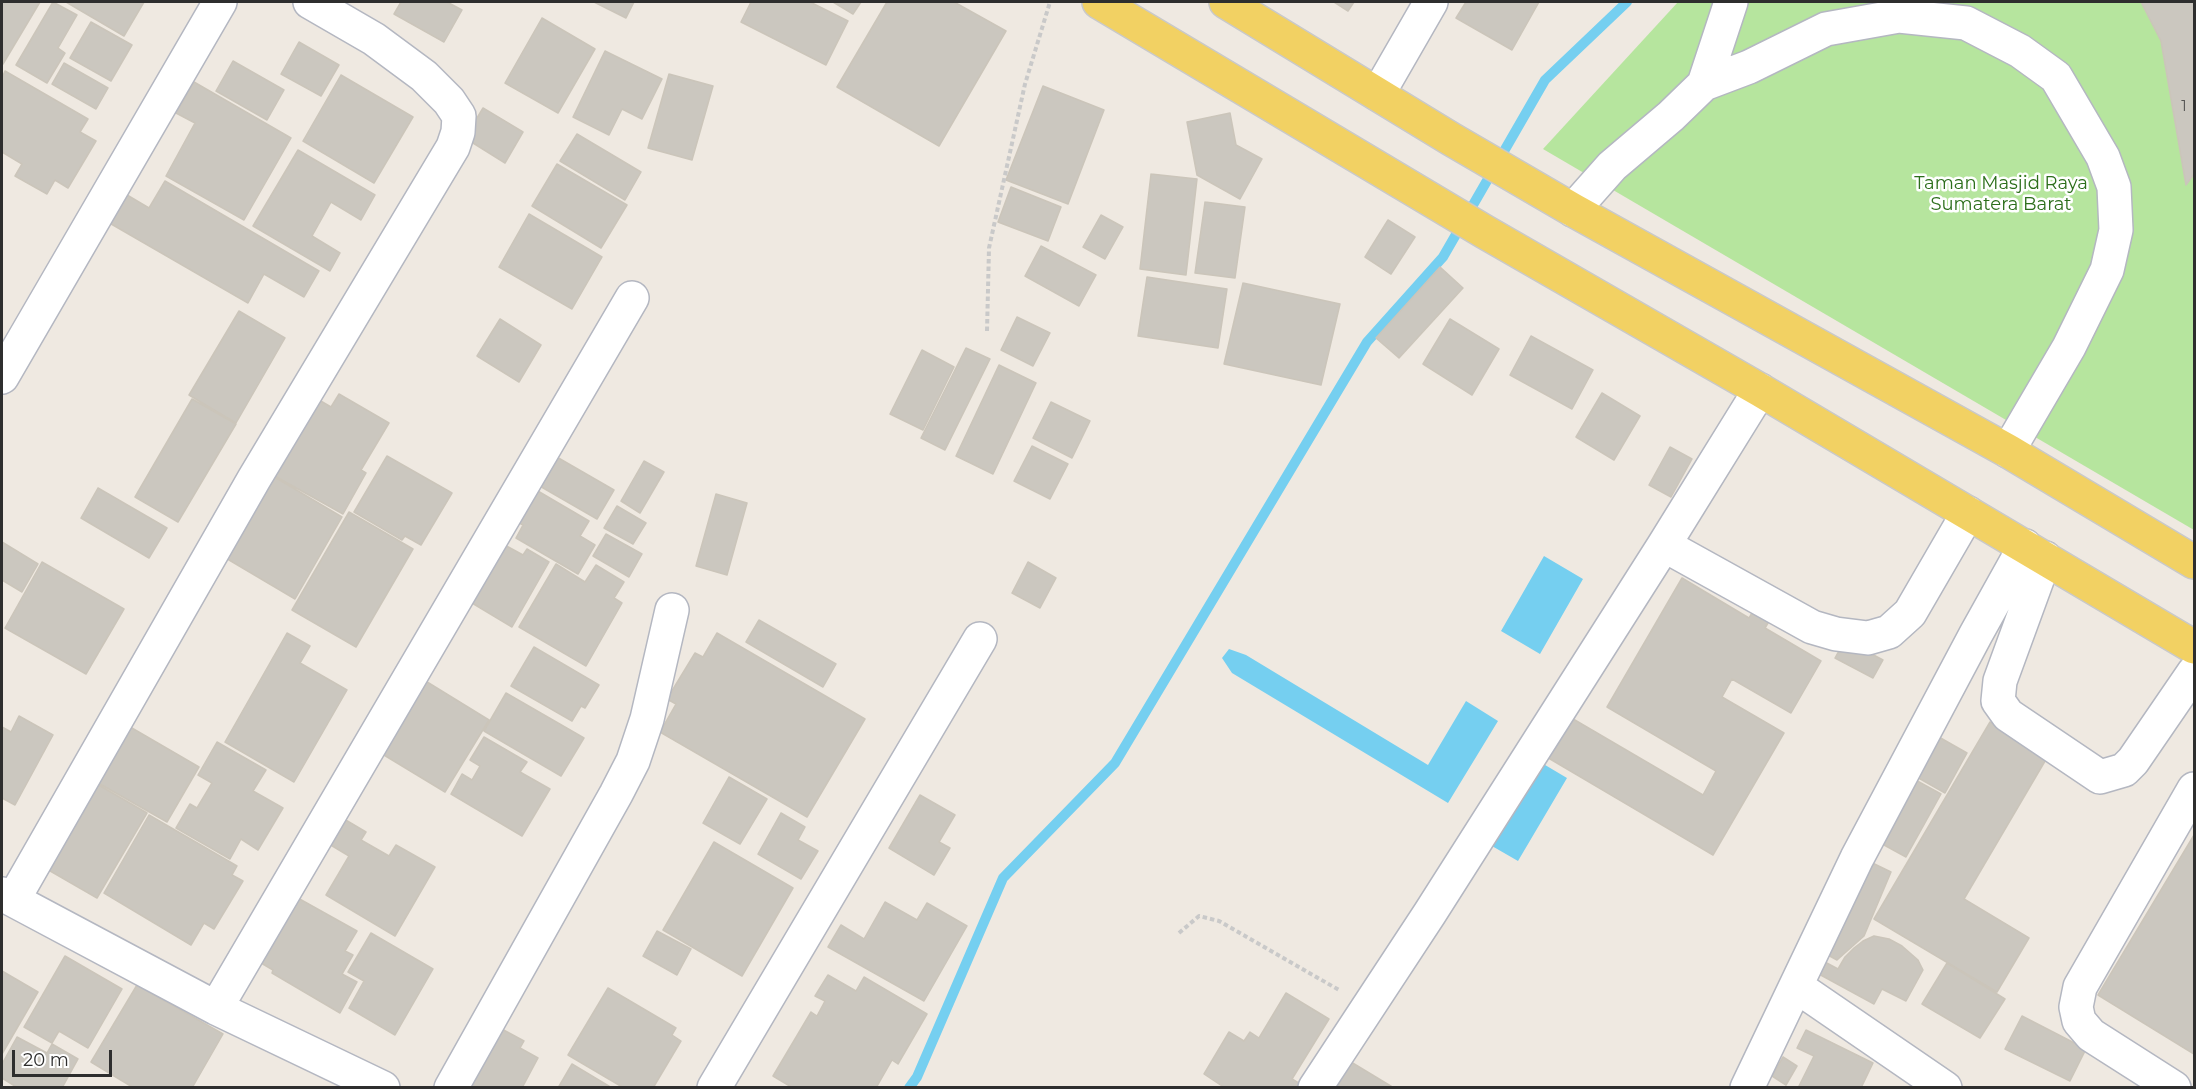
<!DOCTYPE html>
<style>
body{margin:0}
#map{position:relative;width:2196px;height:1089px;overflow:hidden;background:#efe9e1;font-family:Montserrat,sans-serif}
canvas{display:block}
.frame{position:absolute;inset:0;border:3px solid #2e2e2e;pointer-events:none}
.scale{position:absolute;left:12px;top:1050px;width:100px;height:27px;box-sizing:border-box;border:3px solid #2e2e2e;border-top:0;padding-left:8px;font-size:18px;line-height:21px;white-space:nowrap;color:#2e2e2e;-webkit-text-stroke:4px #fff;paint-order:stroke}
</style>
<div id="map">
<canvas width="2196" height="1089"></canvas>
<div class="frame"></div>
<div class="scale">20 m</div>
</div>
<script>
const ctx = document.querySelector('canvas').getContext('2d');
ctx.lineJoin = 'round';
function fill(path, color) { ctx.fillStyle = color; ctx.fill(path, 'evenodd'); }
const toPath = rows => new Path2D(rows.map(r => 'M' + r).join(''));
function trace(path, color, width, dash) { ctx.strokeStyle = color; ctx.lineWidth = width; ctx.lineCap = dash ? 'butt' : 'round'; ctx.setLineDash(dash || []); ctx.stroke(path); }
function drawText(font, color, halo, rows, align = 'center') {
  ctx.font = font + ' Montserrat,sans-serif'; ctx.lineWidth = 5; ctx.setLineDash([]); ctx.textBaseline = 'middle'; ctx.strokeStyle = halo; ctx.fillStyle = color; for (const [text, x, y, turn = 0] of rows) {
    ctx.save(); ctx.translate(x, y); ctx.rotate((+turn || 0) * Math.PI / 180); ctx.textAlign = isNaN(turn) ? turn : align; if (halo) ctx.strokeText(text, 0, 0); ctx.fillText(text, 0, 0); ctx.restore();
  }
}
const green = toPath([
 [1678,2,2194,2,2194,530,1543,149]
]);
const water = toPath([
 [1544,556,1583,579,1540,654,1501,631],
 [1229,649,1246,655,1428,765,1466,701,1498,721,1448,803,1232,673,1222,658],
 [1535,759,1567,778,1518,861,1485,842]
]);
const stream = toPath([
 [909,1088,917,1077,1003,878,1115,763,1367,342,1443,257,1545,80,1627,2]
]);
const building = toPath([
 [2,2,40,2,3,64,2,63,2,2],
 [53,2,77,15,58,48,65,53,47,83,16,65,53,2],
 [66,2,144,2,124,36,66,2],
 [401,2,447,2,462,10,444,42,394,14,401,2],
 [594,2,634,2,626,18,594,2],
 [751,2,810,2,848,21,826,65,741,22,751,2],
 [833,2,861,2,853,14,833,2],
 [887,2,954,2,1006,31,939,146,837,87,887,2],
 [1334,2,1354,2,1348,11,1334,2],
 [1466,2,1539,2,1512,50,1456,18,1466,2],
 [2141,2,2194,2,2194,174,2186,185,2161,41,2141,2],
 [542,18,595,49,558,113,505,83,542,18],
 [91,22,132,45,111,81,70,58,91,22],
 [299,42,339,65,321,96,281,74,299,42],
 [605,51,662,79,642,119,622,109,609,135,573,117,605,51],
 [233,61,284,90,267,120,216,91,233,61],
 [64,63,108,88,96,109,52,84,64,63],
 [5,71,88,119,80,132,96,141,68,188,55,180,47,194,15,176,22,164,2,152,2,78,5,71],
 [669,74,713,86,692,160,648,148,669,74],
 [341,75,413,117,374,183,303,141,341,75],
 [194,82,291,138,244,220,166,176,195,123,176,113,194,82],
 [1043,86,1104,110,1068,204,1006,180,1043,86],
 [483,108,523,132,505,163,465,138,483,108],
 [1230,113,1236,145,1262,159,1240,199,1197,175,1187,122,1230,113],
 [577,134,641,172,625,200,560,161,577,134],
 [298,150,375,195,361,220,331,202,312,236,340,253,330,271,253,226,298,150],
 [557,164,627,205,601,248,532,206,557,164],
 [1151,174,1197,179,1186,275,1140,269,1151,174],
 [165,181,319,271,304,297,264,274,248,303,106,221,122,192,149,208,165,181],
 [1011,187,1061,207,1048,241,998,222,1011,187],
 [1205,202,1245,207,1235,278,1195,273,1205,202],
 [529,214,602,257,572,309,499,267,529,214],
 [1101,215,1123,227,1105,259,1083,247,1101,215],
 [1388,220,1415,237,1391,274,1365,257,1388,220],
 [1041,246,1096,275,1079,306,1025,276,1041,246],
 [1440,267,1463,288,1399,358,1376,338,1440,267],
 [1147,277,1227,289,1218,348,1138,336,1147,277],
 [1243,283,1340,304,1321,385,1224,364,1243,283],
 [239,311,285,338,236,423,189,395,239,311],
 [1017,317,1050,333,1033,366,1001,350,1017,317],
 [500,319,541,345,519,382,477,356,500,319],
 [1450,319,1499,349,1472,395,1423,364,1450,319],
 [1531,336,1593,370,1572,409,1510,375,1531,336],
 [966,348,990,359,945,450,921,438,966,348],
 [922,350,954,367,923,430,890,414,922,350],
 [999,365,1036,383,993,474,956,456,999,365],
 [1602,393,1640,416,1614,460,1576,437,1602,393],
 [339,394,389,423,361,470,366,473,343,514,273,475,319,400,331,407,339,394],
 [192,399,236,424,178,522,135,497,192,399],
 [1051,402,1090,421,1072,458,1033,438,1051,402],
 [1032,446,1068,464,1050,499,1014,481,1032,446],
 [1670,447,1692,459,1671,497,1649,485,1670,447],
 [387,456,452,493,421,545,405,536,402,540,354,512,387,456],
 [555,456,614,490,597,519,538,485,555,456],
 [644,461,664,472,640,513,621,501,644,461],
 [271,475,342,517,295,599,224,557,271,475],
 [531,487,589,521,580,536,595,545,578,574,516,538,523,525,512,519,531,487],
 [98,488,167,528,149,558,81,518,98,488],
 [716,494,747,503,727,575,696,566,716,494],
 [617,506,646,523,633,544,604,528,617,506],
 [349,512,413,549,356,647,292,610,349,512],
 [606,534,642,554,629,577,593,556,606,534],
 [2,542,38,564,22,592,2,580,2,542],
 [501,543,523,555,527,549,549,562,512,627,467,600,501,543],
 [42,562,124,609,86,674,5,628,42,562],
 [1028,562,1056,578,1040,608,1012,593,1028,562],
 [556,564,585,582,596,565,624,582,614,598,622,603,586,666,519,627,556,564],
 [1682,578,1749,618,1757,604,1774,613,1765,628,1821,661,1791,713,1732,679,1722,697,1784,733,1713,855,1545,756,1568,716,1703,795,1716,771,1607,707,1682,578],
 [759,620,836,664,823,687,746,642,759,620],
 [287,633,310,646,300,663,347,690,294,782,225,742,287,633],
 [717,633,865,719,807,817,660,732,676,704,667,699,695,653,703,657,717,633],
 [1845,640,1883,660,1873,678,1835,658,1845,640],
 [534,647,599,685,585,708,581,706,572,721,511,686,534,647],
 [419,677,489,720,445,792,374,749,419,677],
 [506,693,584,738,561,776,484,731,506,693],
 [19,716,53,735,15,805,2,798,2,727,11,732,19,716],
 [1990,722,2048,756,1964,899,2029,938,1997,992,1874,919,1990,722],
 [125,724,199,767,167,822,93,780,125,724],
 [1930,732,1967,753,1945,793,1908,772,1930,732],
 [484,737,527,762,520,772,550,789,522,836,451,794,462,774,472,780,480,766,470,760,484,737],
 [217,742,266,770,253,791,283,808,258,850,241,839,230,859,176,828,190,804,197,808,212,783,198,775,217,742],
 [729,777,767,799,740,844,703,823,729,777],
 [1910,777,1941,794,1906,857,1875,840,1910,777],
 [95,783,147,813,97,898,45,868,95,783],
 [920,795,955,815,939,842,950,848,934,875,889,848,920,795],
 [781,813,805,827,798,840,818,851,801,879,758,854,781,813],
 [149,815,237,866,232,875,243,881,214,929,204,923,191,945,104,893,149,815],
 [344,819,366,832,361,840,389,856,396,845,435,867,395,936,326,895,349,856,329,844,344,819],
 [2194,835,2194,1054,2098,995,2194,835],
 [714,842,793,888,742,976,663,930,714,842],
 [1860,857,1891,872,1864,936,1837,960,1815,948,1860,857],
 [296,897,357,931,345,951,353,955,342,974,357,982,340,1013,272,973,273,970,256,960,296,897],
 [885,902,917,920,927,903,967,926,924,1001,828,947,841,925,864,939,885,902],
 [657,931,691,949,677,975,643,956,657,931],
 [371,933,433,969,395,1035,349,1008,364,981,348,972,371,933],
 [1874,936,1889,939,1902,946,1918,960,1923,970,1906,1001,1882,989,1874,1004,1817,973,1823,961,1838,969,1845,957,1854,948,1863,941,1874,936],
 [65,956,122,989,88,1048,59,1031,52,1043,24,1027,65,956],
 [1947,963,2005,999,1980,1038,1922,1004,1947,963],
 [2,971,38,992,2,1054,2,971],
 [828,975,856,991,864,977,927,1014,898,1064,892,1060,876,1088,793,1088,773,1076,811,1012,817,1016,825,1001,815,996,828,975],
 [137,985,223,1034,192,1088,134,1088,91,1062,137,985],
 [608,988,676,1028,672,1035,681,1041,653,1088,624,1088,568,1055,608,988],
 [1286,993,1329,1019,1292,1079,1307,1088,1225,1088,1204,1074,1229,1032,1244,1041,1250,1032,1259,1038,1286,993],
 [2022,1016,2086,1049,2070,1081,2005,1049,2022,1016],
 [498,1027,524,1041,520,1048,538,1058,522,1088,463,1088,498,1027],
 [1806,1030,1873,1063,1861,1088,1798,1088,1814,1056,1797,1048,1806,1030],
 [17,1037,47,1053,52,1044,78,1059,62,1088,18,1088,2,1078,2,1064,17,1037],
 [1783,1057,1797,1066,1786,1085,1772,1076,1783,1057],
 [1351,1062,1394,1088,1336,1088,1351,1062],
 [572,1064,612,1088,558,1088,572,1064]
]);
const path = toPath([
 [987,331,989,248,1025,84,1050,2],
 [1179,933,1199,916,1219,921,1339,990]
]);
const minor = toPath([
 [1704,84,1749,67,1826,29,1899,16,1966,23,2020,51,2056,77,2103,157,2114,187,2116,230,2107,270,2069,347,2008,451],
 [1378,94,1431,2],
 [1573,210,1612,166,1671,116,1704,84,1731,2],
 [2,377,220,2],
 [1664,545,1812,627,1836,634,1868,638,1889,632,1910,613,1968,513],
 [2045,558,2000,681,1998,701,2008,715,2100,777,2124,770,2133,761,2194,672],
 [2,894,216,1008,383,1088],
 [13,900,254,479,453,147,458,132,459,116,449,101,424,76,374,39,310,2],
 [1796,986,1945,1088],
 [216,1008,632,298],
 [451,1088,616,794,633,761,647,719,672,610],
 [714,1088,980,639],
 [1315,1088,1430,913,1664,545,1760,390],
 [1747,1088,1857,858,1976,634,2025,546],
 [2174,1088,2091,1035,2079,1021,2076,1007,2080,987,2194,789]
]);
const major = toPath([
 [1099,2,1485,232,1760,390,2194,647],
 [1226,2,1451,139,1573,210,2008,451,2194,562]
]);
const numberNames = [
 ["1",2184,107]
];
const parkNames = [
 ["Taman Masjid Raya",2001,184],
 ["Sumatera Barat",2001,205]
];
fill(green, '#b6e59e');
fill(water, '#75cff0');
trace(stream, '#75cff0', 10);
fill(building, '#cbc7bf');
trace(building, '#cbc5ba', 1.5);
trace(minor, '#b4b7c1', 36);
trace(major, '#c9c9c9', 36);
trace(path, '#c9c9c9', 4, [4.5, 3]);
trace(minor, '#fff', 33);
trace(major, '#f2d163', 33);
drawText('15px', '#555452', null, numberNames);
drawText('18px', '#2c6e1b', '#fff', parkNames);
</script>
